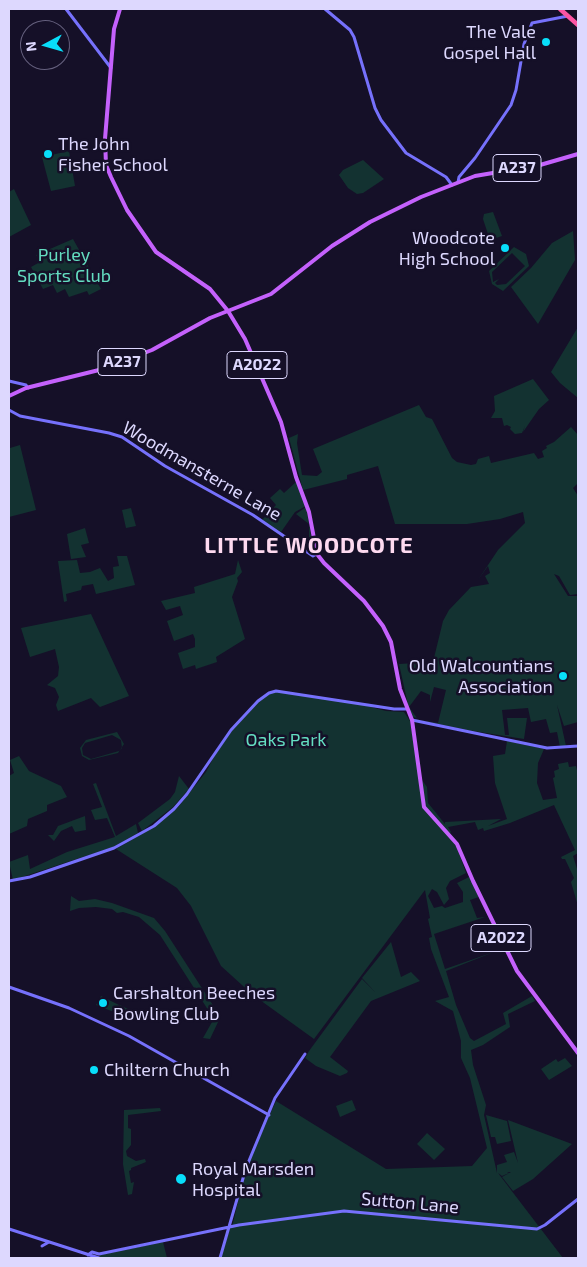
<!DOCTYPE html>
<style>
body{margin:0}
#map{position:relative;width:587px;height:1267px;overflow:hidden;background:#151028;font-family:"Exo 2",sans-serif}
canvas{display:block}
.frame{position:absolute;inset:0;border:10px solid #ddd8fe;pointer-events:none}
.north{position:absolute;left:20px;top:20px;width:50px;height:50px;box-sizing:border-box;background:#151028;border:1px solid #65607e;border-radius:50%;rotate:264deg;font-size:14px;font-weight:700;line-height:20px;text-align:center;color:#ddd8fe}
.north::after{content:'';display:block;margin:auto;width:18px;height:22px;background:#08defa;clip-path:polygon(50% 0,100% 100%,50% 72%,0 100%)}
</style>
<div id="map">
<canvas width="587" height="1267"></canvas>
<div class="frame"></div>
<div class="north">N</div>
</div>
<script>
const ctx = document.querySelector('canvas').getContext('2d');
ctx.lineJoin = 'round';
function fill(path, color) { ctx.fillStyle = color; ctx.fill(path, 'evenodd'); }
const toPath = rows => new Path2D(rows.map(r => 'M' + r).join(''));
function trace(path, color, width, dash) { ctx.strokeStyle = color; ctx.lineWidth = width; ctx.lineCap = dash ? 'butt' : 'round'; ctx.setLineDash(dash || []); ctx.stroke(path); }
function drawText(font, color, halo, rows, align = 'center') {
  ctx.font = font + ' "Exo 2",sans-serif'; ctx.lineWidth = 5; ctx.setLineDash([]); ctx.textBaseline = 'middle'; ctx.strokeStyle = halo; ctx.fillStyle = color; for (const [text, x, y, turn = 0] of rows) {
    ctx.save(); ctx.translate(x, y); ctx.rotate((+turn || 0) * Math.PI / 180); ctx.textAlign = isNaN(turn) ? turn : align; if (halo) ctx.strokeText(text, 0, 0); ctx.fillText(text, 0, 0); ctx.restore();
  }
}
const green = toPath([
 [69,151,75,186,51,191,42,157],
 [363,160,384,179,363,193,357,194,348,188,339,175,343,170],
 [14,189,31,225,9,237,9,192],
 [493,212,502,236,490,240,483,219,484,214],
 [573,231,575,260,538,324,511,287,531,268,552,243],
 [73,239,101,289,89,295,87,291,69,297,65,289,57,293,53,285,43,289,31,267,40,262,36,255],
 [514,247,526,254,529,266,503,291,492,284,489,271],
 [512,253,525,266,506,284,497,285,495,283,499,279,493,282,492,272],
 [578,327,578,398,560,383,551,372],
 [533,379,549,400,539,409,523,432,525,426,522,433,515,434,510,429,511,427,507,425,504,426,502,418,491,418,495,411,494,396],
 [419,405,426,417,432,419,452,458,457,462,471,465,476,464,478,459,489,456,491,463,534,453,538,459,544,457,542,451,547,448,546,446,554,442,571,427,578,435,578,483,573,488,578,496,578,594,570,595,559,576,554,574,568,596,578,596,578,722,564,726,557,705,566,746,560,747,557,732,550,733,546,719,531,722,528,708,502,710,505,735,509,735,507,718,527,718,524,739,467,730,419,720,438,723,446,690,434,687,430,702,430,695,421,691,409,707,417,718,413,717,409,709,399,664,433,662,443,621,449,610,471,587,489,584,485,576,490,573,488,566,478,580,498,550,525,523,523,512,500,519,467,524,395,524,378,466,347,475,347,479,303,490,289,438,298,434,297,443,302,475,317,476,322,472,313,449],
 [20,445,36,510,9,517,9,446,10,448],
 [296,482,306,506,295,512,281,532,262,520,276,505,270,498,280,489,284,493],
 [306,507,314,553,314,554,300,545,305,545,309,539,309,524,296,514],
 [131,508,136,526,126,528,122,510],
 [85,528,89,543,81,545,86,557,71,559,67,534],
 [117,556,127,556,135,585,96,594,93,584,82,586,81,590,66,594,67,601,64,602,58,561,77,560,80,573,90,572,100,568,108,581,114,578,113,567,119,566],
 [238,560,242,572,237,578,238,581,232,597,245,639,216,657,217,662,196,669,195,665,183,669,178,653,195,647,195,639,193,634,174,641,167,621,183,615,180,606,166,610,161,601,195,593,194,587,235,574],
 [91,614,129,696,100,707,91,698,58,711,56,705,59,697,55,688,47,685,58,676,59,667,55,649,30,657,21,628],
 [276,691,352,702,386,711,404,712,410,721,419,776,427,787,428,803,445,824,445,822,501,819,488,826,507,819,495,783,493,756,505,754,507,741,544,749,538,763,537,783,543,800,557,798,553,778,555,777,554,771,559,769,558,764,568,762,569,767,576,766,578,774,578,853,573,856,578,872,578,906,571,882,574,878,565,859,562,859,561,857,575,850,554,805,510,823,484,831,483,828,478,830,475,822,448,827,451,832,448,835,457,848,466,873,450,881,446,888,449,899,444,905,437,892,432,889,428,896,434,908,442,906,445,908,463,902,463,892,457,883,469,877,479,897,470,900,477,918,485,917,434,934,445,969,494,952,446,971,456,1005,470,1038,474,1041,506,1024,503,1013,532,996,535,1001,508,1014,510,1027,483,1045,471,1050,473,1065,486,1105,484,1115,497,1173,497,1165,507,1162,504,1155,514,1152,518,1163,508,1120,572,1144,533,1179,513,1191,502,1177,511,1172,507,1172,509,1173,502,1176,498,1173,563,1258,221,1258,230,1228,232,1227,246,1168,276,1101,386,1169,472,1166,487,1148,470,1078,461,1058,461,1041,453,1011,435,1001,449,997,431,949,429,938,432,937,428,919,430,918,425,890,314,1039,253,995,221,966,191,906,177,888,116,849,152,828,178,807,206,772,222,741,264,696],
 [117,732,124,744,118,753,89,760,82,756,80,748,86,740],
 [112,735,121,740,122,748,119,751,91,759,83,755,82,748,85,743],
 [19,756,29,771,61,786,67,797,47,805,47,811,28,819,27,826,9,834,9,776,14,773,10,760],
 [179,776,189,789,173,807,142,831,138,823,170,799,175,792],
 [96,783,116,836,136,824,138,833,113,847,13,880,9,862,28,855,30,869,67,852,115,837,107,818,95,820,91,810,102,807,93,784],
 [85,816,86,830,75,832,72,826,61,831,54,841,48,835,53,835,58,826],
 [71,896,79,901,95,899,112,903,154,918,165,931,218,1013,219,1020,210,1039,203,1038,212,1022,212,1016,160,935,139,917,123,912,117,913,112,909,96,907,79,908,70,911],
 [391,942,401,977,411,972,420,981,371,1001,330,1057,348,1071,347,1073,340,1076,316,1066,305,1058,309,1051,362,979,375,992,362,978],
 [101,996,119,1005,116,1011,120,1005,128,1009,124,1016,96,1005],
 [565,1058,572,1066,549,1080,541,1069,556,1059,558,1062],
 [352,1100,356,1110,340,1117,336,1106],
 [160,1108,161,1111,128,1115,128,1128,131,1129,131,1145,126,1151,127,1156,136,1161,145,1159,146,1162,131,1168,131,1170,129,1171,131,1183,134,1182,132,1194,128,1195,123,1164,124,1110],
 [486,1115,507,1121,511,1141,497,1144,495,1137,491,1137],
 [427,1133,445,1149,434,1160,417,1144],
 [163,1242,167,1258,100,1258,100,1255]
]);
const secondary = toPath([
 [66,9,111,68],
 [325,9,350,30,354,37,375,108,381,120,406,153,446,177,452,185],
 [458,182,459,177,475,158,511,105,516,90,524,44,532,23,568,16],
 [9,381,26,385,28,388],
 [9,410,20,416,109,433,122,437,165,466,253,515,313,556,317,554],
 [412,720,547,748,578,746],
 [9,881,30,877,114,848,154,826,174,809,187,794,231,730,258,701,269,693,276,691,394,709,406,709],
 [9,987,69,1008,129,1036,269,1115],
 [9,1229,99,1258],
 [42,1246,49,1242],
 [88,1255,92,1252,99,1254,239,1225,344,1211,537,1229,545,1225,578,1199],
 [220,1258,246,1168,275,1098,305,1054]
]);
const primary = toPath([
 [120,9,114,29,105,139,106,165,111,177,127,210,156,252,210,289,228,311,245,339,281,422,296,477,309,512,317,554,324,563,364,601,383,626,391,642,400,689,412,720,424,807,457,844,473,881,517,971,578,1053],
 [9,396,26,388,99,370,152,350,210,318,271,294,332,246,370,222,421,197,475,176,540,165,578,154]
]);
const highway = toPath([
 [560,9,578,25]
]);
const markers = [
 [546,42,5,"#08defa"],
 [48,154,5,"#08defa"],
 [505,248,5,"#08defa"],
 [563,676,5,"#08defa"],
 [103,1003,5,"#08defa"],
 [94,1070,5,"#08defa"],
 [181,1179,6,"#08defa"]
];
const shields = [
 [517,168,48],
 [122,362,48],
 [257,365,60],
 [501,938,60]
];
const shieldNames = [
 ["A237",517,168],
 ["A237",122,362],
 ["A2022",257,365],
 ["A2022",501,938]
];
const poiNames = [
 ["The Vale",536,32,"right"],
 ["Gospel Hall",536,53,"right"],
 ["The John",58,144],
 ["Fisher School",58,165],
 ["Woodcote",495,238,"right"],
 ["High School",495,259,"right"],
 ["Old Walcountians",553,666,"right"],
 ["Association",553,687,"right"],
 ["Carshalton Beeches",113,993],
 ["Bowling Club",113,1014],
 ["Chiltern Church",104,1070],
 ["Royal Marsden",192,1169],
 ["Hospital",192,1190]
];
const parkNames = [
 ["Purley",64,255],
 ["Sports Club",64,276],
 ["Oaks Park",286,740]
];
const streetNames = [
 ["Woodmansterne Lane",202,471,30],
 ["Sutton Lane",410,1203,5]
];
const districtNames = [
 ["LITTLE WOODCOTE",309,546]
];
fill(green, '#133231');
trace(secondary, '#7671fc', 3);
trace(primary, '#c461fc', 4);
trace(highway, '#fc55a3', 4.5);
for (const [x, y, r, color] of markers) { const dot = new Path2D(); dot.arc(x, y, r, 0, 2 * Math.PI); ctx.fillStyle = color; ctx.fill(dot); trace(dot, '#151028', 2); }
for (const [x, y, w] of shields) { const box = new Path2D(); box.roundRect(x - w / 2, y - 13.5, w, 27, 4); ctx.fillStyle = '#151028'; ctx.fill(box); trace(box, '#ddd8fe', 1); }
drawText('bold 16px', '#ddd8fe', null, shieldNames);
drawText('18px', '#ddd8fe', '#151028', poiNames, 'left');
drawText('18px', '#64dec1', '#151028', parkNames);
drawText('18px', '#ddd8fe', '#151028', streetNames);
ctx.letterSpacing = '1px';
drawText('bold 22px', '#fedaf0', '#151028', districtNames);
ctx.letterSpacing = '0px';
</script>
